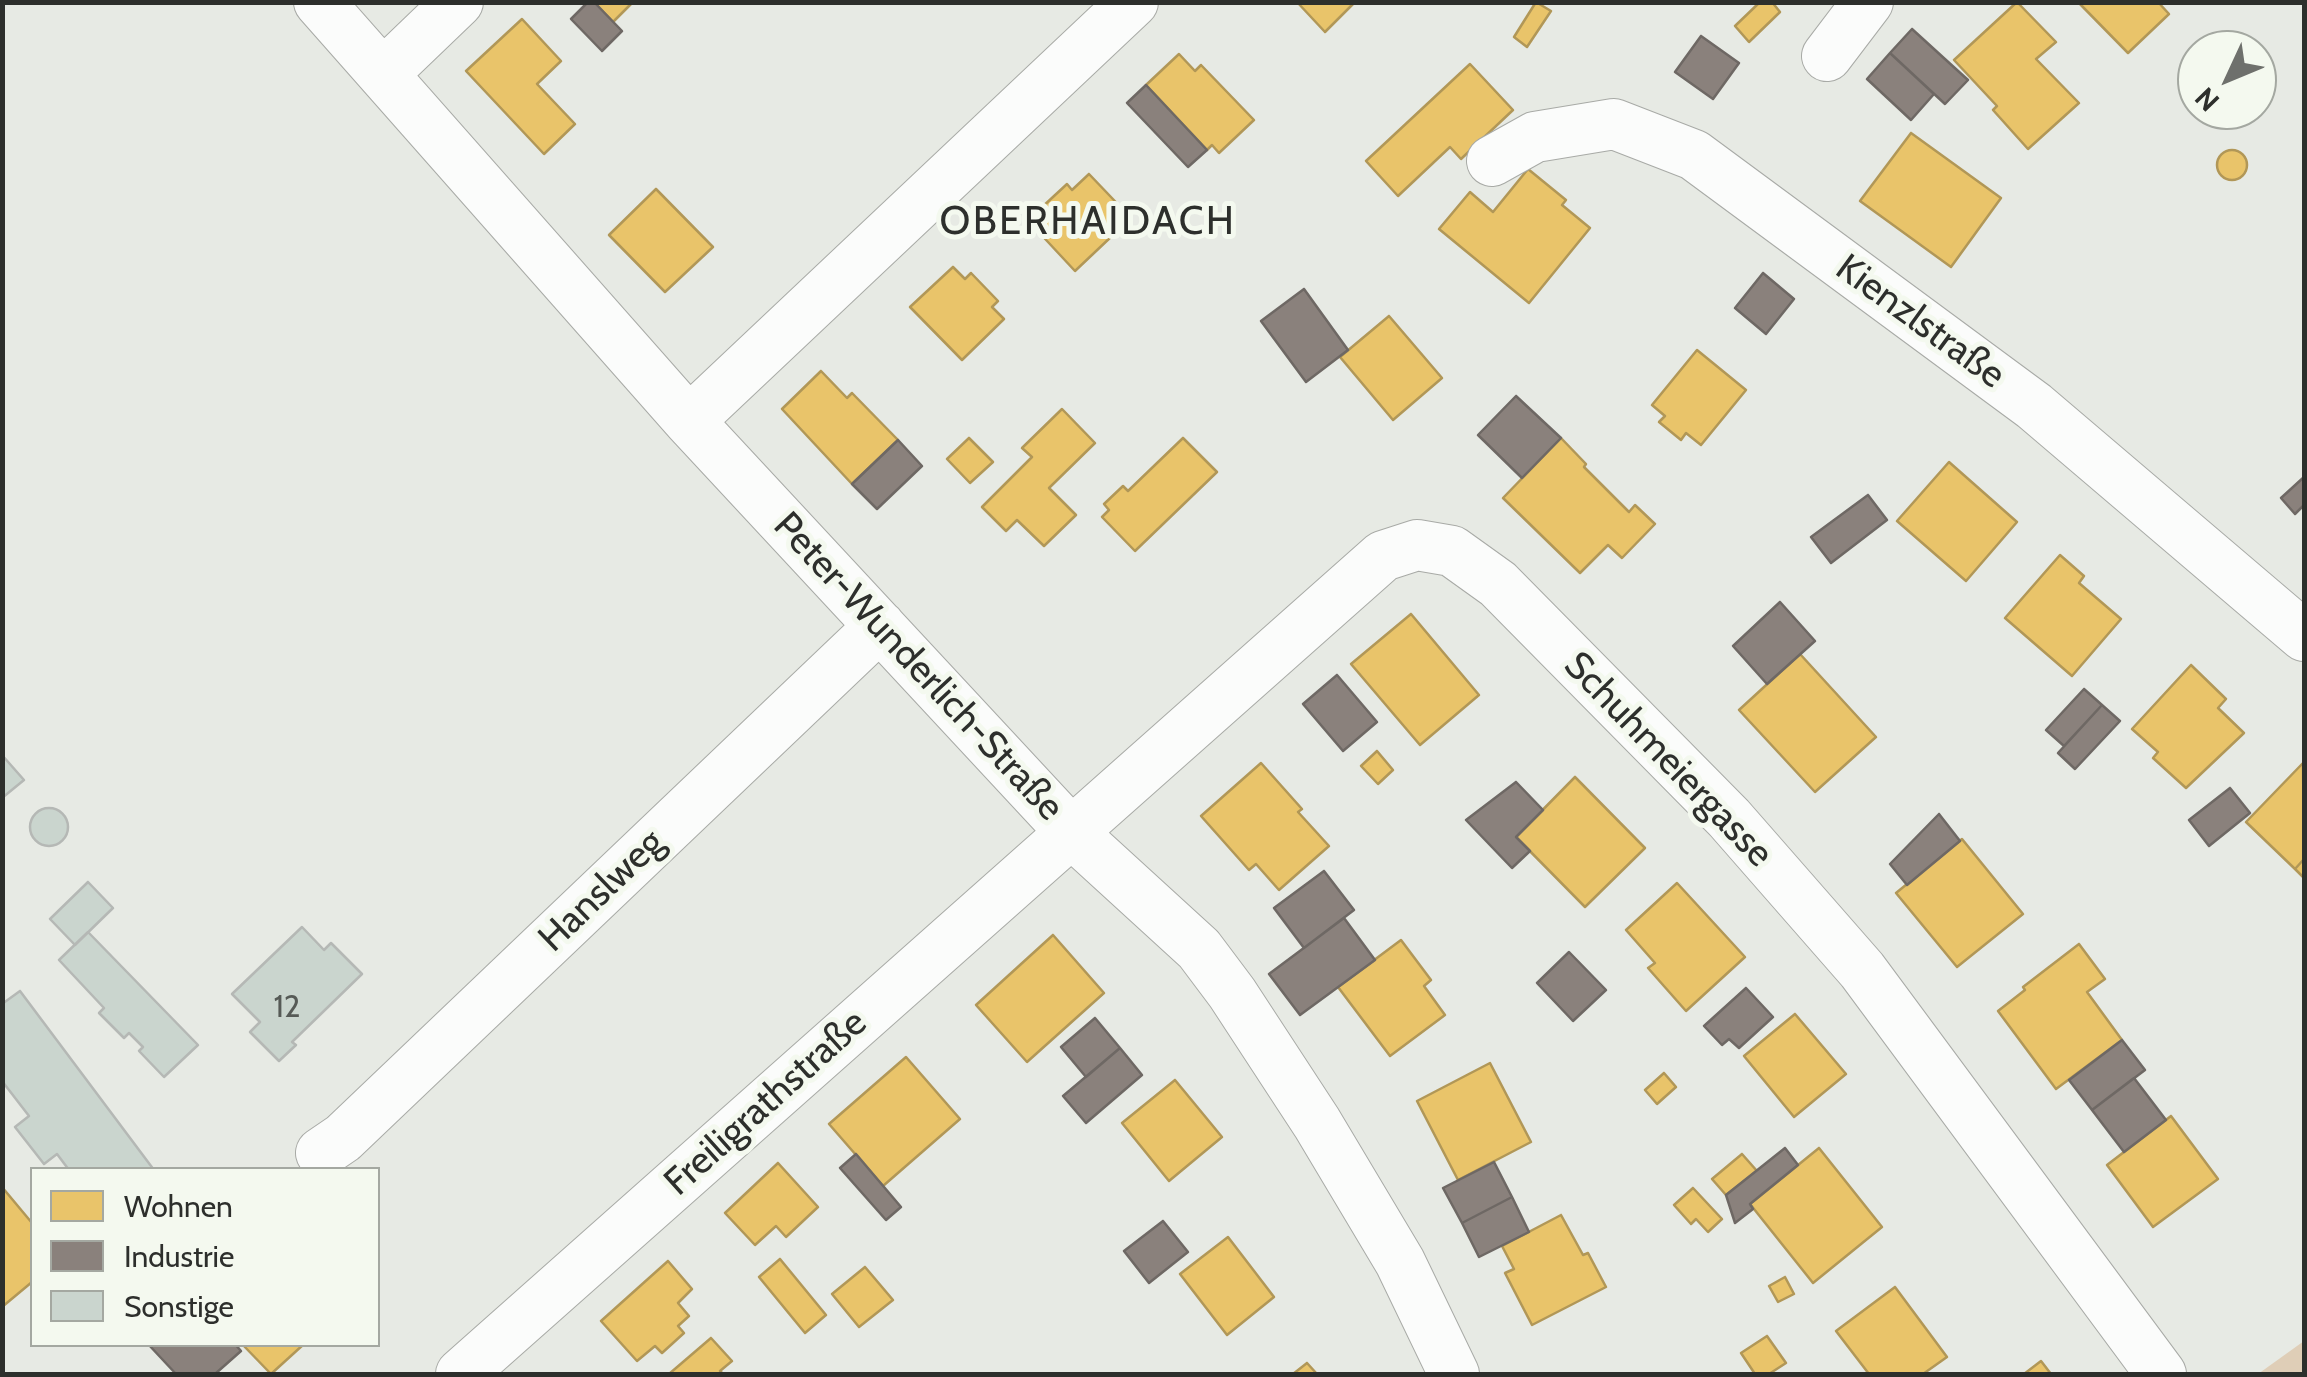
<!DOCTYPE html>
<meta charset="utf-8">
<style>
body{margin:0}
#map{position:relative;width:2307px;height:1377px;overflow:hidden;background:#e7eae4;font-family:Cabin,sans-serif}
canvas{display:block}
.frame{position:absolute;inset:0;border:5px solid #2d2f2c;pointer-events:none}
.legend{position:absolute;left:30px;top:1167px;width:350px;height:180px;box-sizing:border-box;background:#f4f9ef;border:2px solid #a4a8a1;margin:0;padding:12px 18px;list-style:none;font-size:30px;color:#2d2f2c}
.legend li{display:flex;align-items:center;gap:20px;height:50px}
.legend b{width:50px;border:2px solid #a4a8a1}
.north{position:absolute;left:2177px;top:30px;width:100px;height:100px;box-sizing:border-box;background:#f4f9ef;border:2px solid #a4a8a1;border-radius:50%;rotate:226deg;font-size:28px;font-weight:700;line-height:40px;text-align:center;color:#2d2f2c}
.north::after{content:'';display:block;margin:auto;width:35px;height:45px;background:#6e706c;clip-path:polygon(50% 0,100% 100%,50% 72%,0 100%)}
</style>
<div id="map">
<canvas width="2307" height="1377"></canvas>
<div class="frame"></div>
<ul class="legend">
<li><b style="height:28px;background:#e9c46a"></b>Wohnen</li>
<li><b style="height:28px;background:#8a817c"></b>Industrie</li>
<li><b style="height:28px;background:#cad5ce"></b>Sonstige</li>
</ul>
<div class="north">N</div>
</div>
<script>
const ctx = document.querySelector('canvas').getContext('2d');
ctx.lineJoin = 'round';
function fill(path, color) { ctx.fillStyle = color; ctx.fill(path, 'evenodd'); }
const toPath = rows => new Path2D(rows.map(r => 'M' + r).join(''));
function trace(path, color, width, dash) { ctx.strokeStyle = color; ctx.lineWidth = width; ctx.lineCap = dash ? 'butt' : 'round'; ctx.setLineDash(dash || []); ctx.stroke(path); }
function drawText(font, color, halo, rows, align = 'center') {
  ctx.font = font + ' Cabin,sans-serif'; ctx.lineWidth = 10; ctx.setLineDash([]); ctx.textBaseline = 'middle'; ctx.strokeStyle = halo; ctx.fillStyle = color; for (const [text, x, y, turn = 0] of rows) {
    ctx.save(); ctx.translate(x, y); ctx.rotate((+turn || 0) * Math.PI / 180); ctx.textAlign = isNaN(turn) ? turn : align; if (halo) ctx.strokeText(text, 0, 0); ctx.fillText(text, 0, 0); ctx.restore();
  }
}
const green = toPath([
 [2304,1341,2304,1374,2258,1374]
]);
const homes = toPath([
 [594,2,633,2,613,22,594,2],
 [1297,2,1355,2,1325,32,1297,2],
 [1536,2,1551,11,1527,47,1514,37,1536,2],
 [1760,2,1772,2,1780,12,1749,42,1735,26,1760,2],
 [2017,2,2056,42,2036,59,2079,103,2028,149,1993,110,1997,106,1954,60,2017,2],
 [2078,2,2158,2,2169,14,2128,53,2078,2],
 [522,19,561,61,537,84,575,124,544,154,466,71,522,19],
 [1179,54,1195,71,1201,65,1254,120,1219,153,1212,145,1207,150,1146,85,1179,54],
 [1470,64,1513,110,1461,159,1450,147,1398,196,1366,161,1470,64],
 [1911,133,2001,198,1951,267,1860,201,1911,133],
 '2217 165a15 15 0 1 1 30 0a15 15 0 1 1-30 0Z',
 [1528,169,1566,200,1562,205,1590,228,1529,303,1439,229,1470,192,1493,212,1528,169],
 [1089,174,1131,218,1075,271,1034,227,1046,215,1040,209,1067,184,1072,190,1089,174],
 [656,189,713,247,665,292,609,235,656,189],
 [953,267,965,279,971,273,998,301,992,307,1004,319,962,360,910,307,953,267],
 [1389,316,1442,378,1393,420,1340,357,1389,316],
 [1697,350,1746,390,1701,445,1686,433,1681,440,1659,422,1665,416,1652,405,1697,350],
 [821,371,847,398,852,393,898,440,852,484,782,409,821,371],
 [1062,409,1095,443,1049,488,1076,515,1044,546,1017,520,1006,531,982,507,1032,457,1022,448,1062,409],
 [969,438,993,462,970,483,947,459,969,438],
 [1183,438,1217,472,1135,551,1102,517,1109,510,1104,504,1123,486,1128,491,1183,438],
 [1561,438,1586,464,1584,467,1629,512,1635,505,1655,524,1622,558,1608,545,1580,573,1503,498,1561,438],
 [1949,462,2017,522,1966,581,1897,521,1949,462],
 [2060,555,2084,576,2079,583,2121,619,2072,676,2005,618,2060,555],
 [1411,614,1479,695,1420,745,1351,664,1411,614],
 [1800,654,1876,737,1815,792,1739,710,1800,654],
 [2191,665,2226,699,2218,708,2244,733,2186,788,2153,758,2158,752,2132,729,2191,665],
 [1377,751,1393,770,1378,784,1361,766,1377,751],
 [1261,763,1302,809,1298,812,1329,846,1279,890,1256,864,1249,870,1201,816,1261,763],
 [2303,763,2304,859,2295,869,2246,822,2303,763],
 [1575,777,1645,848,1585,907,1516,837,1575,777],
 [1962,839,2023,914,1957,967,1896,893,1962,839],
 [2304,859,2304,878,2295,869,2304,859],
 [1677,883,1745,957,1686,1011,1648,968,1655,963,1626,930,1677,883],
 [1053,935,1104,993,1027,1062,976,1005,1053,935],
 [1401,940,1431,980,1424,986,1445,1015,1390,1056,1338,987,1401,940],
 [2079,944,2105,979,2087,992,2122,1040,2056,1089,1998,1011,2025,990,2023,987,2079,944],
 [1795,1014,1846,1074,1794,1117,1744,1056,1795,1014],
 [906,1057,960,1119,883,1186,829,1124,906,1057],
 [1490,1063,1531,1142,1458,1180,1417,1101,1490,1063],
 [1664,1073,1676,1087,1657,1104,1645,1090,1664,1073],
 [1175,1080,1222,1137,1169,1181,1122,1123,1175,1080],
 [2171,1116,2218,1179,2153,1227,2107,1165,2171,1116],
 [1819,1148,1882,1227,1813,1283,1750,1204,1819,1148],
 [1742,1154,1757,1171,1726,1195,1712,1179,1742,1154],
 [778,1163,818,1207,786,1237,776,1226,755,1245,725,1213,778,1163],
 [2,1187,32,1223,32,1282,2,1307,2,1187],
 [1693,1188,1722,1219,1708,1232,1696,1219,1691,1224,1674,1205,1693,1188],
 [1561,1215,1583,1255,1588,1253,1606,1287,1532,1325,1505,1273,1514,1269,1502,1246,1561,1215],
 [1228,1237,1274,1297,1227,1335,1180,1274,1228,1237],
 [780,1259,826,1315,805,1333,759,1277,780,1259],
 [668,1261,692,1289,678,1303,689,1316,678,1326,684,1333,662,1353,655,1346,637,1361,601,1321,668,1261],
 [865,1267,893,1300,859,1327,832,1294,865,1267],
 [1785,1277,1794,1294,1778,1302,1769,1286,1785,1277],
 [1895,1287,1947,1357,1923,1374,1869,1374,1836,1331,1895,1287],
 [1767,1336,1786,1363,1769,1374,1755,1374,1741,1353,1767,1336],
 [711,1338,732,1361,720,1371,723,1374,669,1374,711,1338],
 [242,1344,304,1344,271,1374,242,1344],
 [2041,1361,2051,1374,2024,1374,2041,1361],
 [1307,1363,1317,1374,1293,1374,1307,1363]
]);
const industry = toPath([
 [588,2,594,2,622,31,602,51,571,19,588,2],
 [1912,29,1968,80,1945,104,1890,53,1912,29],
 [1701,36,1739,63,1713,99,1675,72,1701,36],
 [1890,53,1934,94,1911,120,1867,79,1890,53],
 [1146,85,1207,150,1188,167,1127,103,1146,85],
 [1763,273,1794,299,1766,334,1735,308,1763,273],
 [1304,289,1348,350,1306,382,1261,321,1304,289],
 [1516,396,1561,438,1522,478,1478,435,1516,396],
 [898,440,922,466,877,509,852,484,898,440],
 [2304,477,2304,505,2295,514,2281,498,2304,477],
 [1868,495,1887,520,1831,563,1811,537,1868,495],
 [1780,602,1815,641,1767,684,1733,646,1780,602],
 [1337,675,1377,722,1343,751,1303,704,1337,675],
 [2084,689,2102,705,2064,746,2046,730,2084,689],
 [2102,705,2120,721,2075,769,2058,753,2102,705],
 [1516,782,1543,810,1516,837,1530,851,1512,868,1466,820,1516,782],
 [2230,788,2250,813,2209,846,2189,820,2230,788],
 [1939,814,1960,841,1907,885,1890,864,1939,814],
 [1324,871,1354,910,1304,948,1274,908,1324,871],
 [1344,918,1375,960,1300,1015,1269,974,1344,918],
 [1569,952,1606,990,1573,1021,1537,983,1569,952],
 [1746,988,1773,1017,1739,1048,1729,1039,1722,1045,1704,1026,1746,988],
 [1095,1018,1120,1048,1086,1077,1061,1047,1095,1018],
 [2122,1040,2145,1070,2092,1110,2069,1080,2122,1040],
 [1120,1048,1142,1075,1086,1123,1063,1096,1120,1048],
 [2134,1078,2166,1120,2124,1152,2092,1110,2134,1078],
 [1785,1148,1798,1165,1750,1204,1753,1209,1735,1223,1726,1195,1785,1148],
 [856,1154,901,1207,886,1220,840,1168,856,1154],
 [1494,1162,1512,1197,1462,1223,1443,1188,1494,1162],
 [1512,1197,1529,1232,1479,1257,1462,1223,1512,1197],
 [1163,1221,1188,1252,1149,1283,1124,1251,1163,1221],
 [148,1344,235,1344,241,1351,215,1374,176,1374,148,1344]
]);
const building = toPath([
 [2,755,24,780,2,798,2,755],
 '30 827a19 19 0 1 1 38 0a19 19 0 1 1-38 0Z',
 [88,882,113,908,75,945,50,919,88,882],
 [302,927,324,950,331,943,362,974,292,1042,296,1045,279,1061,250,1032,260,1022,232,994,302,927],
 [88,932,198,1045,164,1077,139,1051,143,1047,129,1033,124,1038,99,1013,104,1008,59,960,88,932],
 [20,991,154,1170,69,1170,57,1154,44,1164,15,1127,29,1116,2,1081,2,1004,20,991]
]);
const minor = toPath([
 [319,2,689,421,1071,832,1199,949,1232,993,1317,1123,1400,1262,1454,1374],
 [1827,56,1868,2],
 [383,74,458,2],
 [1492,161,1535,137,1614,124,1694,155,2034,406,2304,636],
 [689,421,1133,2],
 [321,1153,343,1138,880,626],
 [461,1374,1383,556,1417,545,1452,551,1498,584,1729,818,1862,970,2161,1374]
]);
const numberNames = [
 ["12",287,1008]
];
const streetNames = [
 ["Kienzlstraße",1920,322,36],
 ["Peter-Wunderlich-Straße",918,667,47],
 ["Schuhmeiergasse",1668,760,46],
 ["Hanslweg",602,891,-44],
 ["Freiligrathstraße",766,1103,-42]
];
const neighbourhoodNames = [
 ["OBERHAIDACH",1088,222]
];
fill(green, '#dfceb7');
fill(homes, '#e9c46a');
trace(homes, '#b19757', 2.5);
fill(industry, '#8a817c');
trace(industry, '#6e6864', 2.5);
fill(building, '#cad5ce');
trace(building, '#b5b8b5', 2.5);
trace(minor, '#a8aaa6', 52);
trace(minor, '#fbfcfb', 50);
drawText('32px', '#565a56', null, numberNames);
drawText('38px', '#2d2f2c', '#f4f9ef', streetNames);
ctx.letterSpacing = '2.5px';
drawText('40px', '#2d2f2c', '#f4f9ef', neighbourhoodNames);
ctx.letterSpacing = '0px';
</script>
